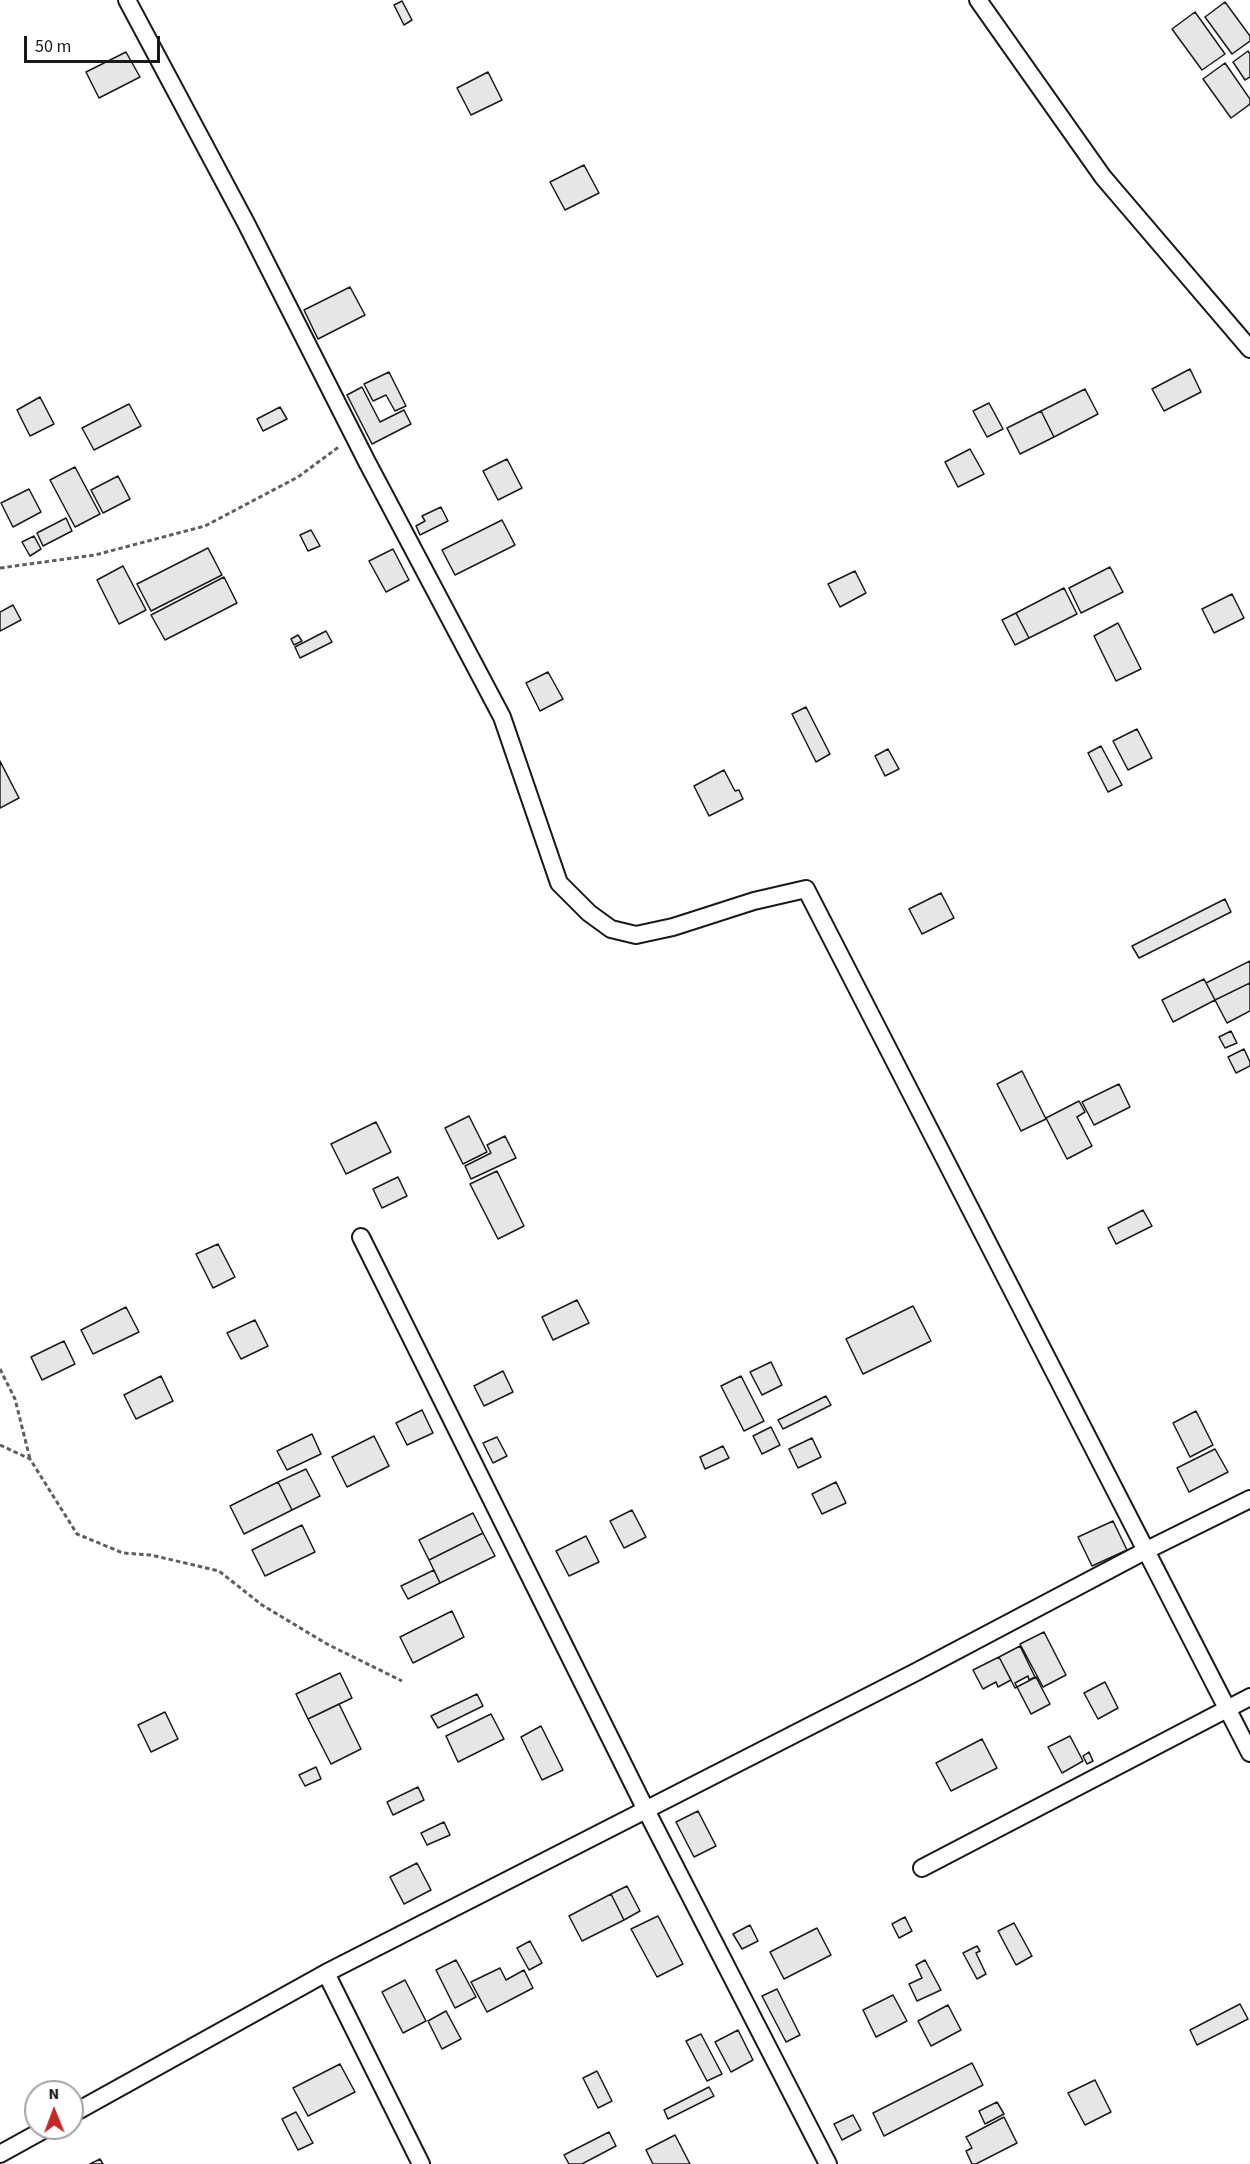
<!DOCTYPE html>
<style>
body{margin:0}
#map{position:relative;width:1250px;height:2164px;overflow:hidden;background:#fff;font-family:"Source Sans 3",sans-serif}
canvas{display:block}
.north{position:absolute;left:24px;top:2080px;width:60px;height:60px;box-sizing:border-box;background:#fff;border:2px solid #a3a3a3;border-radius:50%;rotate:359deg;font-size:16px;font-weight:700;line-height:24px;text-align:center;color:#1a1a1a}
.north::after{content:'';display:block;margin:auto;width:21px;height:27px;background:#c62828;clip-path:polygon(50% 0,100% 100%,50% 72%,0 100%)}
.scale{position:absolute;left:24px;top:36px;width:136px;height:27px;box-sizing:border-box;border:3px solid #1a1a1a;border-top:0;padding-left:8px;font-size:18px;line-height:21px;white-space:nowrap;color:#1a1a1a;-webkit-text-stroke:4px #fff;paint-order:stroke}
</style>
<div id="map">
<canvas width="1250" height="2164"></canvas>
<div class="north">N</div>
<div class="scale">50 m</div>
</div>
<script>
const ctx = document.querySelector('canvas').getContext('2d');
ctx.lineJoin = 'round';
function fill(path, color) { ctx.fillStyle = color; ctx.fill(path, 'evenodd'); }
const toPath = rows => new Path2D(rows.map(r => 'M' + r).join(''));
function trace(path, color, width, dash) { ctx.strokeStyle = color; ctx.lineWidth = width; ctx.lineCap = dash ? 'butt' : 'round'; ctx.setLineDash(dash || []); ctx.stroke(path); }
const building = toPath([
 [402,1,412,20,404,25,394,5,402,1],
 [1225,2,1250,36,1250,41,1232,54,1205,17,1225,2],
 [1195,12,1225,54,1202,70,1172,29,1195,12],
 [1248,51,1250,54,1250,77,1245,80,1233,62,1248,51],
 [126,52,140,77,99,98,86,72,126,52],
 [1225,63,1250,99,1250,104,1231,118,1203,79,1225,63],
 [488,72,502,100,471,115,457,88,488,72],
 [584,165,599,193,565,210,550,182,584,165],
 [350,287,365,315,318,339,304,310,350,287],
 [1190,369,1201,392,1164,411,1152,389,1190,369],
 [389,372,406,406,395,411,386,395,373,401,364,384,389,372],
 [362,387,380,422,404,410,411,424,372,444,347,395,362,387],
 [1085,389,1098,414,1054,437,1041,411,1085,389],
 [40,397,54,424,30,436,17,410,40,397],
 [989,403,1003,429,987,437,973,411,989,403],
 [129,404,141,426,94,450,82,428,129,404],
 [280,407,287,419,263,431,257,419,280,407],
 [1041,411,1054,437,1020,454,1007,428,1041,411],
 [970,449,984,474,958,487,945,462,970,449],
 [507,459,522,488,498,500,483,471,507,459],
 [75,467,100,514,75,527,50,480,75,467],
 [118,476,130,499,103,513,91,490,118,476],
 [29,489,41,512,13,527,1,503,29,489],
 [441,507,448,521,420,535,416,526,425,521,422,516,441,507],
 [66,518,72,531,43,546,37,533,66,518],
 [502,520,515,545,455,575,442,550,502,520],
 [311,530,320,546,308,551,300,535,311,530],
 [34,536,41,549,30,556,22,542,34,536],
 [208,548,222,575,151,611,137,584,208,548],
 [393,549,409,580,386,592,369,561,393,549],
 [123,566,146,610,119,624,97,580,123,566],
 [1110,567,1123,592,1081,613,1069,588,1110,567],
 [855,571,866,593,840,607,828,584,855,571],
 [224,577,237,603,165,640,151,615,224,577],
 [1064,588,1077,614,1029,638,1016,613,1064,588],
 [1232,594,1244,618,1214,633,1202,609,1232,594],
 [13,605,21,620,0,631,0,612,13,605],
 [1016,613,1029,638,1015,645,1002,620,1016,613],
 [1118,623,1141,669,1116,681,1094,636,1118,623],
 [326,631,332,642,300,658,295,647,326,631],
 [298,635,302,641,294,645,291,639,298,635],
 [548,672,563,699,540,711,526,683,548,672],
 [806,707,830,754,816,762,792,714,806,707],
 [1137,729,1152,758,1128,770,1113,741,1137,729],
 [1101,746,1122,785,1108,792,1088,753,1101,746],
 [888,749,899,769,885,776,875,756,888,749],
 [0,761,19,798,0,808,0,761],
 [724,770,735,791,739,790,743,799,709,816,694,786,724,770],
 [941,893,954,918,922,934,909,909,941,893],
 [1225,899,1231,912,1139,958,1132,946,1225,899],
 [1250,961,1250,983,1215,1000,1206,983,1250,961],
 [1204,979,1215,1000,1173,1022,1162,1000,1204,979],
 [1250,983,1250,1011,1227,1023,1215,1000,1250,983],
 [1231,1031,1237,1043,1225,1048,1219,1037,1231,1031],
 [1244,1049,1250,1062,1250,1066,1236,1073,1228,1057,1244,1049],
 [1022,1071,1046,1119,1021,1131,997,1084,1022,1071],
 [1119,1084,1130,1107,1094,1125,1082,1102,1119,1084],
 [1079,1101,1085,1112,1077,1117,1092,1146,1067,1159,1046,1118,1079,1101],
 [469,1116,487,1152,463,1164,445,1128,469,1116],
 [376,1122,391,1152,346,1174,331,1144,376,1122],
 [505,1136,516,1158,471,1179,465,1166,491,1153,487,1145,505,1136],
 [497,1171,524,1226,498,1239,470,1184,497,1171],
 [398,1177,407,1196,382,1208,373,1189,398,1177],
 [1143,1210,1152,1226,1116,1244,1108,1228,1143,1210],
 [218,1244,235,1277,213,1288,196,1254,218,1244],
 [577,1300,589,1323,553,1340,542,1317,577,1300],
 [913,1306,931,1341,863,1374,846,1339,913,1306],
 [126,1307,139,1332,93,1354,81,1330,126,1307],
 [255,1320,268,1346,241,1359,227,1333,255,1320],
 [64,1341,75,1364,42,1380,31,1357,64,1341],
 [771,1362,782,1385,762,1395,750,1372,771,1362],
 [503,1371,513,1392,484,1406,474,1386,503,1371],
 [161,1376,173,1401,136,1419,124,1395,161,1376],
 [741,1376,764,1421,744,1431,721,1386,741,1376],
 [826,1396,831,1405,783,1429,778,1420,826,1396],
 [422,1410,433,1433,407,1445,396,1423,422,1410],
 [1196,1411,1213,1445,1190,1457,1173,1423,1196,1411],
 [771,1427,780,1445,762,1454,753,1436,771,1427],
 [312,1434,321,1454,287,1470,277,1451,312,1434],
 [374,1436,389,1466,347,1487,332,1457,374,1436],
 [497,1437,507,1456,493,1463,483,1443,497,1437],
 [812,1438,821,1457,798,1468,789,1449,812,1438],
 [723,1446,729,1458,705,1469,700,1457,723,1446],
 [1215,1449,1228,1472,1189,1492,1177,1468,1215,1449],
 [306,1469,320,1496,292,1510,278,1482,306,1469],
 [278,1482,292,1510,244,1534,230,1506,278,1482],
 [836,1482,846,1503,822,1514,812,1494,836,1482],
 [632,1510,646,1537,624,1548,610,1521,632,1510],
 [473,1513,483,1533,429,1560,419,1540,473,1513],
 [1113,1521,1127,1550,1092,1566,1078,1537,1113,1521],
 [302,1525,315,1552,265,1576,252,1550,302,1525],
 [483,1533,495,1556,440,1583,429,1560,483,1533],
 [586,1536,599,1562,569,1576,556,1551,586,1536],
 [434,1570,440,1583,408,1599,401,1586,434,1570],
 [452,1611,464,1637,413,1663,400,1637,452,1611],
 [1044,1632,1066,1675,1043,1687,1020,1644,1044,1632],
 [1020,1646,1035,1677,1029,1680,1028,1676,1015,1683,1017,1687,1015,1688,999,1657,1020,1646],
 [999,1657,1011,1680,998,1687,996,1682,983,1689,973,1670,999,1657],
 [340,1673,352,1698,308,1719,296,1694,340,1673],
 [1036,1677,1050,1704,1031,1714,1017,1687,1036,1677],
 [1105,1682,1118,1708,1098,1719,1084,1693,1105,1682],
 [477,1694,483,1706,438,1728,431,1716,477,1694],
 [339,1704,361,1749,331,1764,308,1719,339,1704],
 [165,1712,178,1739,151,1752,138,1725,165,1712],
 [491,1714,504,1739,458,1762,446,1736,491,1714],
 [541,1726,563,1770,542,1780,521,1737,541,1726],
 [1070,1736,1083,1761,1062,1773,1048,1747,1070,1736],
 [982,1739,997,1768,951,1791,936,1763,982,1739],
 [1089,1752,1093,1761,1087,1764,1083,1756,1089,1752],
 [316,1767,321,1779,305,1786,299,1775,316,1767],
 [418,1787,424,1800,393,1815,387,1802,418,1787],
 [698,1811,716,1846,694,1857,676,1822,698,1811],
 [444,1822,450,1835,427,1845,421,1833,444,1822],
 [417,1863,431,1890,404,1904,390,1877,417,1863],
 [627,1886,640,1911,624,1920,611,1894,627,1886],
 [611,1894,624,1920,582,1941,569,1916,611,1894],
 [658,1916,683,1964,657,1977,631,1929,658,1916],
 [905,1917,912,1931,899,1938,892,1924,905,1917],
 [1014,1923,1032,1956,1016,1965,998,1931,1014,1923],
 [750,1925,758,1941,742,1949,733,1934,750,1925],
 [817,1928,831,1955,784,1979,770,1952,817,1928],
 [530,1941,542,1963,529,1970,517,1948,530,1941],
 [977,1946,980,1951,976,1953,986,1974,977,1979,963,1953,977,1946],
 [456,1960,476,1997,455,2008,436,1970,456,1960],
 [925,1960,941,1990,917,2001,909,1984,922,1978,916,1965,925,1960],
 [500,1968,506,1980,524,1970,533,1988,487,2012,471,1982,500,1968],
 [405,1980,426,2021,403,2033,382,1992,405,1980],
 [777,1989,800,2035,786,2042,762,1996,777,1989],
 [893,1995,907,2021,876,2037,863,2010,893,1995],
 [1240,2004,1248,2019,1197,2045,1190,2030,1240,2004],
 [948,2005,961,2030,931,2046,918,2021,948,2005],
 [446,2011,461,2039,442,2049,428,2021,446,2011],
 [738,2030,753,2060,731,2072,715,2042,738,2030],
 [701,2034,722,2074,707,2081,686,2041,701,2034],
 [972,2063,983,2085,884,2136,873,2113,972,2063],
 [340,2064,355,2092,308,2116,293,2088,340,2064],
 [597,2071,612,2101,598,2108,583,2078,597,2071],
 [1095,2080,1111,2112,1085,2125,1068,2093,1095,2080],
 [709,2087,714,2096,668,2119,664,2110,709,2087],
 [997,2102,1004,2114,985,2124,979,2111,997,2102],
 [296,2112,313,2143,298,2150,282,2119,296,2112],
 [853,2115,861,2130,842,2140,834,2124,853,2115],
 [1004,2117,1017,2143,976,2164,972,2164,966,2151,972,2148,966,2137,1004,2117],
 [609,2132,616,2146,582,2164,569,2164,564,2155,609,2132],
 [675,2135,690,2164,653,2164,646,2150,675,2135],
 [100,2159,103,2164,90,2164,100,2159]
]);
const path = toPath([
 [0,568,95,555,205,526,298,477,340,446],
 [0,1369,15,1399,30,1459],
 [0,1445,30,1459,77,1534,123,1553,151,1555,219,1571,262,1605,327,1644,402,1681]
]);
const street = toPath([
 [127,0,246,223,367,462,502,717,559,883,589,913,611,929,636,935,673,927,754,901,806,889,1250,1753],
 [978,0,1103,177,1250,349],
 [361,1237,646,1810,828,2164],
 [922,1868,1250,1697],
 [326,1973,421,2164],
 [72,2114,326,1973,916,1672,1145,1551,1250,1499],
 [0,2154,47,2128]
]);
fill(building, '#e6e6e6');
trace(building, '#1a1a1a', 1.5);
trace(street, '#1a1a1a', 20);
trace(path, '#5f5f5f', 3, [4.5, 3]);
trace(street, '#fff', 16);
</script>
